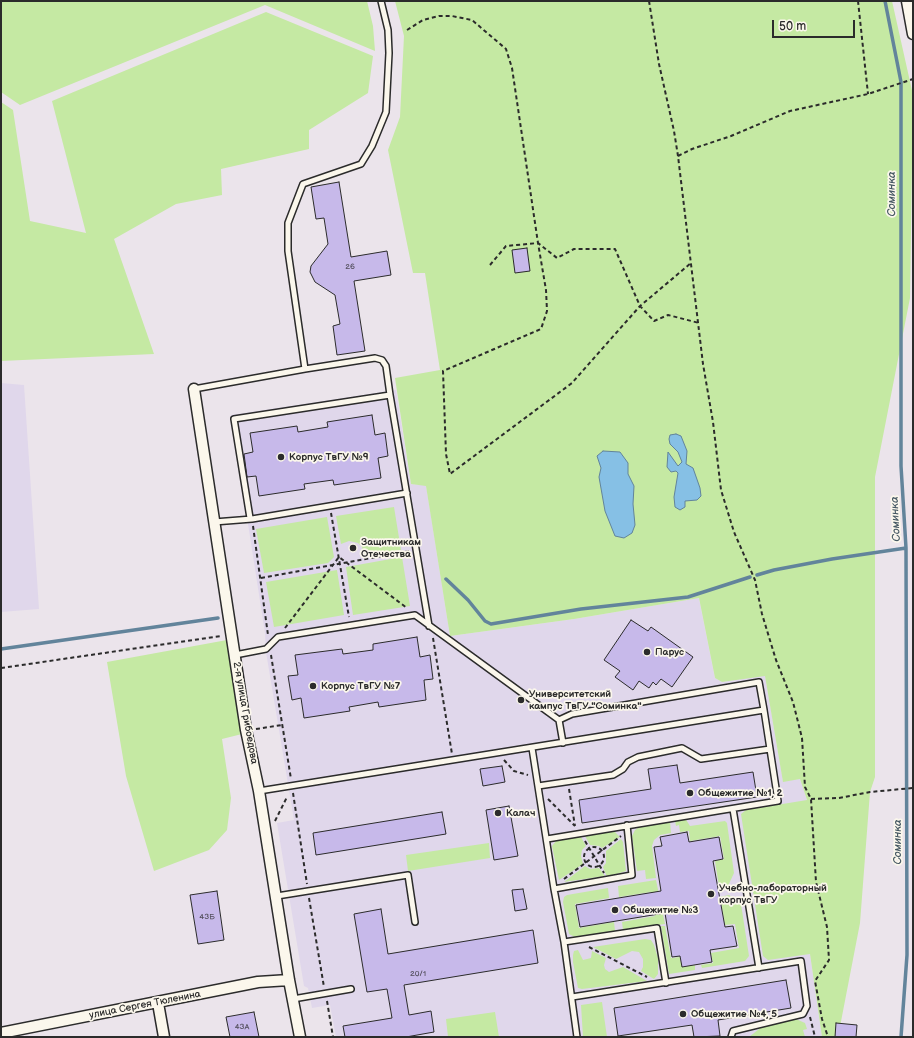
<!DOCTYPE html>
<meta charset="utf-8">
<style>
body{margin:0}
#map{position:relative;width:914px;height:1038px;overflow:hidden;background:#ebe4eb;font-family:"Balsamiq Sans",sans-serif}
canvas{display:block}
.frame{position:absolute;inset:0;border:2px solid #2b2b2b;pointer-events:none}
.scale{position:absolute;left:772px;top:20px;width:83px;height:18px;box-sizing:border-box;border:2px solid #2b2b2b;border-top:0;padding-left:5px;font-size:12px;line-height:14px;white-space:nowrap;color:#2b2b2b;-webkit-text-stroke:3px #fbf7ec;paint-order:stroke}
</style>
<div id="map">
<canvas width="914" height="1038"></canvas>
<div class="frame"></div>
<div class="scale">50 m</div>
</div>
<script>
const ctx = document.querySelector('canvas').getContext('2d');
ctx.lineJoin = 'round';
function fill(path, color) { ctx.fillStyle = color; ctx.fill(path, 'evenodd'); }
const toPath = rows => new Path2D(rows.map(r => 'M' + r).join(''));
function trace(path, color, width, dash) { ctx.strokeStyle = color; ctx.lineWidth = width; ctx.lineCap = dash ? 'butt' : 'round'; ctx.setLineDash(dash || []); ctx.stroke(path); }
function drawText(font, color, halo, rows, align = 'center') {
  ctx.font = font + ' "Balsamiq Sans",sans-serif'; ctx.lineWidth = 3.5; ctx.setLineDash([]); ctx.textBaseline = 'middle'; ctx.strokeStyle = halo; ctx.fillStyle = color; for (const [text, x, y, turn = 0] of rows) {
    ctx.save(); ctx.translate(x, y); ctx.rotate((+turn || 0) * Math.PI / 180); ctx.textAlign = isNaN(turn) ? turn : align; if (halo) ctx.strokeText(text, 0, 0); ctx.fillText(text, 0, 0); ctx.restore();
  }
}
const built = toPath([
 [1,383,24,385,39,609,1,612],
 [396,390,411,484,426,485,450,636,574,619,699,598,715,678,722,682,765,675,783,781,800,779,807,800,810,954,822,1037,336,1037,330,1005,312,1008,308,988,304,986,277,823,294,820,266,652,265,633,231,415]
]);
const green = toPath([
 [1,1,367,1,373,26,375,51,265,5,20,105,1,92],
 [395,1,892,1,913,95,910,298,875,477,875,777,870,792,860,923,838,1037,822,1037,810,954,768,960,763,956,741,814,746,810,807,800,800,779,783,782,765,676,722,682,715,678,699,598,574,619,450,636,426,486,411,484,395,378,440,370,425,273,413,273,388,150,400,117,404,36],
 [266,12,373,56,368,93,309,130,309,149,221,169,222,195,176,204,114,239,154,354,1,361,1,102,13,110,30,221,86,233,52,101],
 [394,507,401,550,364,557,362,547,358,543,349,541,341,544,336,516],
 [327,517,334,557,328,563,264,573,256,529],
 [402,557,410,606,353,615,346,567],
 [337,570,344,615,274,627,266,582],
 [227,640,242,734,222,739,231,798,227,830,209,850,154,871,126,776,107,662],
 [685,818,690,826,725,821,727,823,734,873,728,886,719,887,715,861,724,859,720,836,690,841,689,831,680,832,679,825,676,826,675,821],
 [670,821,671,833,660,835,654,840,652,846,656,878,646,879,645,870,637,871,632,836,635,830,641,826],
 [610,831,615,832,620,837,602,848,599,846,590,845,585,836],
 [581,837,586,846,582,850,581,856,583,864,559,880,552,846,556,841,562,838],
 [621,839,623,842,626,871,607,877,603,867,606,863,606,851],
 [489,843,490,858,408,871,406,855],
 [585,866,590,869,599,868,605,876,564,882],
 [656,880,665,924,623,930,622,922,655,916,651,892,619,897,618,886],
 [608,888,609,898,575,904,579,928,614,922,615,931,575,937,569,934,563,902,564,897,567,895],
 [729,895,741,904,749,956,745,961,702,968,701,965,713,963,711,953,739,948,735,924,725,925,720,897],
 [661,926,665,926,671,958,680,957,682,967,695,965,695,970,669,974],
 [645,939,651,940,654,945,658,958,658,974,654,979,641,971,643,967,643,959,639,952,632,951,616,959,593,947],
 [578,950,583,960,591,958,592,951,606,958,604,965,605,969,609,972,623,967,647,981,582,989,578,988,573,962,573,955,574,951],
 [602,1002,607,1037,583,1037,581,1005],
 [495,1012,499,1037,448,1037,446,1019],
 [796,1019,805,1023,807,1029,803,1030,805,1037,749,1037,763,1026]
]);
const water = toPath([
 [676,434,681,436,687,451,686,464,693,468,700,488,701,496,697,500,685,501,685,507,680,510,675,507,674,497,678,473,676,471,671,472,667,467,668,452,678,466,682,462,678,452,670,444,669,439,670,435,676,434],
 [603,451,620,452,628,463,628,474,634,486,633,504,635,525,632,533,624,538,615,536,605,511,599,477,601,468,597,456,603,451]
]);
const stream = toPath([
 [885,1,901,82,901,466,906,548,907,955,901,1037],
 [757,575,774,570,832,559,906,548],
 [446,579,468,600,485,621,491,624,581,609,688,597,750,577],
 [1,649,218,618]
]);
const building = toPath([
 [339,182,351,257,387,251,391,275,354,281,365,351,337,355,333,326,340,324,335,295,315,282,310,272,311,266,328,244,324,218,316,219,311,187,339,182],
 [527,248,530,271,515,273,512,250,527,248],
 [372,415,375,435,385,433,388,456,378,458,381,478,334,485,333,480,304,484,305,489,259,496,256,476,247,477,244,454,253,452,250,433,297,426,298,432,328,427,327,422,372,415],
 [631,620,648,631,651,627,693,657,672,687,661,679,656,685,653,682,649,688,639,681,633,690,615,677,620,671,604,660,631,620],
 [417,637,420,657,430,655,433,679,424,680,426,700,379,707,378,702,349,707,350,711,304,718,301,698,292,700,288,676,298,675,295,655,342,649,343,654,373,650,373,644,417,637],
 [677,765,680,783,753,772,757,797,582,823,579,800,651,789,648,769,677,765],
 [502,766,505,782,483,786,480,769,502,766],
 [509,806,518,856,494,860,486,810,509,806],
 [442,812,446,834,316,855,313,833,442,812],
 [687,832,689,842,719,837,723,859,713,861,725,927,733,926,737,946,710,950,712,962,682,967,680,956,672,957,665,913,580,927,576,905,661,891,654,847,662,846,660,837,687,832],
 [523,889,527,909,515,911,512,890,523,889],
 [217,891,224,940,198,944,190,895,217,891],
 [381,909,388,954,533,930,538,963,404,985,409,1015,431,1011,434,1032,406,1037,345,1037,343,1026,392,1018,387,989,367,992,354,914,381,909],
 [786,980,791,1008,718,1020,720,1036,694,1037,692,1025,618,1036,614,1008,786,980],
 [254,1012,259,1037,230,1037,226,1017,254,1012],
 [836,1023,857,1025,856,1037,835,1037,836,1023]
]);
const path = toPath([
 [649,1,659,64,674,131,678,156,703,364,713,422,721,490,734,532,755,580,762,614,776,660,793,702,802,738,805,787,811,799,816,882,827,927,829,960,815,981,822,1019,828,1037],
 [858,1,868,94],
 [407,30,423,20,439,16,452,16,472,20,506,49,512,68,538,243,546,290,547,311,541,329,443,371,446,454,450,474,572,383,640,306,691,263],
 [678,156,692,149,731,136,790,111,868,94,913,79],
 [490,265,506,246,538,243,557,258,574,249,615,249,640,306,654,321,668,315,699,323],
 [331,513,349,617],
 [253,526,268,635],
 [261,578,409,551],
 [285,628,339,557,407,608],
 [433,638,452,754],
 [271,655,291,779],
 [1,668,221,636],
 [256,729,282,725],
 [504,760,514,771,528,775],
 [569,789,575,826],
 [293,793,307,884],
 [548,799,575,826],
 [811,799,839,798,870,792,913,788],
 [275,821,287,797],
 [585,841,604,873],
 '584 857a10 10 0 1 1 20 0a10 10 0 1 1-20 0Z',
 [564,879,621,836],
 [309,898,324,987],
 [589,947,647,977],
 [327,1001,333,1037],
 [810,1017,815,1037]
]);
const lane = toPath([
 [305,369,375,358,382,360,386,366,390,395],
 [194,389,305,369,288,251,288,223,303,184,361,164,372,146,386,112,389,53,388,30,381,1],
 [250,518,234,419,390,395,429,626],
 [214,522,252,519,407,493],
 [235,655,266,649,278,637,415,615,559,720],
 [563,743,559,720,572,714,759,682,764,710],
 [532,748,554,889,564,942,577,1037],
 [538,786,613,775,623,769,628,762,638,757,682,748,701,759,770,749],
 [259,791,764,710,778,801,547,839],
 [733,809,759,968],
 [554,889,632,875,627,825],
 [277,896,408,875,415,922],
 [564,942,657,928,666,983],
 [572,997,801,961,807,1006,803,1014,733,1031,731,1037],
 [293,999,351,989]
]);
const street = toPath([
 [907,1,913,34],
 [194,389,246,730,259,791,289,980,300,1037],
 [158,1003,164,1037],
 [1,1033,258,982,289,980]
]);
const markers = [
 [281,457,4,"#2b2b2b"],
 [353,548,4,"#2b2b2b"],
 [647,652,4,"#2b2b2b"],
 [313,686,4,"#2b2b2b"],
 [521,700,4,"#2b2b2b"],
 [690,793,4,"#2b2b2b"],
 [498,813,4,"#2b2b2b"],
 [711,894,4,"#2b2b2b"],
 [615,910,4,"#2b2b2b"],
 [683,1014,4,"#2b2b2b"]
];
const numberNames = [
 ["26",350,267],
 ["43Б",207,917],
 ["20/1",418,974],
 ["43А",242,1027]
];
const poiNames = [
 ["Корпус ТвГУ №9",289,457],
 ["Защитникам",361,542],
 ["Отечества",361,554],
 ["Парус",655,652],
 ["Корпус ТвГУ №7",321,686],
 ["Университетский",529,694],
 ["кампус ТвГУ \"Соминка\"",529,706],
 ["Общежитие №1, 2",698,793],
 ["Калач",506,813],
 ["Учебно-лабораторный",719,888],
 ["корпус ТвГУ",719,900],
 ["Общежитие №3",623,910],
 ["Общежитие №4, 5",691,1014]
];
const streetNames = [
 ["2-я улица Грибоедова",245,713,80],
 ["улица Сергея Тюленина",145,1005,-11]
];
const waterNames = [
 ["Соминка",892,194,-90],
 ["Соминка",896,519,-93],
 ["Соминка",898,842,-90]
];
fill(built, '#e0d7eb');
fill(green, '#c5e9a3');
fill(water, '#86c0e5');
trace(water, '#62849b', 1);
trace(stream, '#62849b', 3.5);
fill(building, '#c7b9ea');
trace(building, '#2b2b2b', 1);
trace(lane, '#2b2b2b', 8);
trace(street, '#2b2b2b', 13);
trace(path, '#2b2b2b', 2, [4, 3]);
trace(lane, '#fbf7ec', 5);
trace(street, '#fbf7ec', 10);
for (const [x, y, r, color] of markers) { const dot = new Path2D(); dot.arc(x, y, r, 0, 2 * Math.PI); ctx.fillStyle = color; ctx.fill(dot); trace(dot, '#fbf7ec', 1.5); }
drawText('8px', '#524e5b', null, numberNames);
drawText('bold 10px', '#2b2b2b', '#fbf7ec', poiNames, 'left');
drawText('10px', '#2b2b2b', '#fbf7ec', streetNames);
drawText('italic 11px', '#465863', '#fbf7ec', waterNames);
</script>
